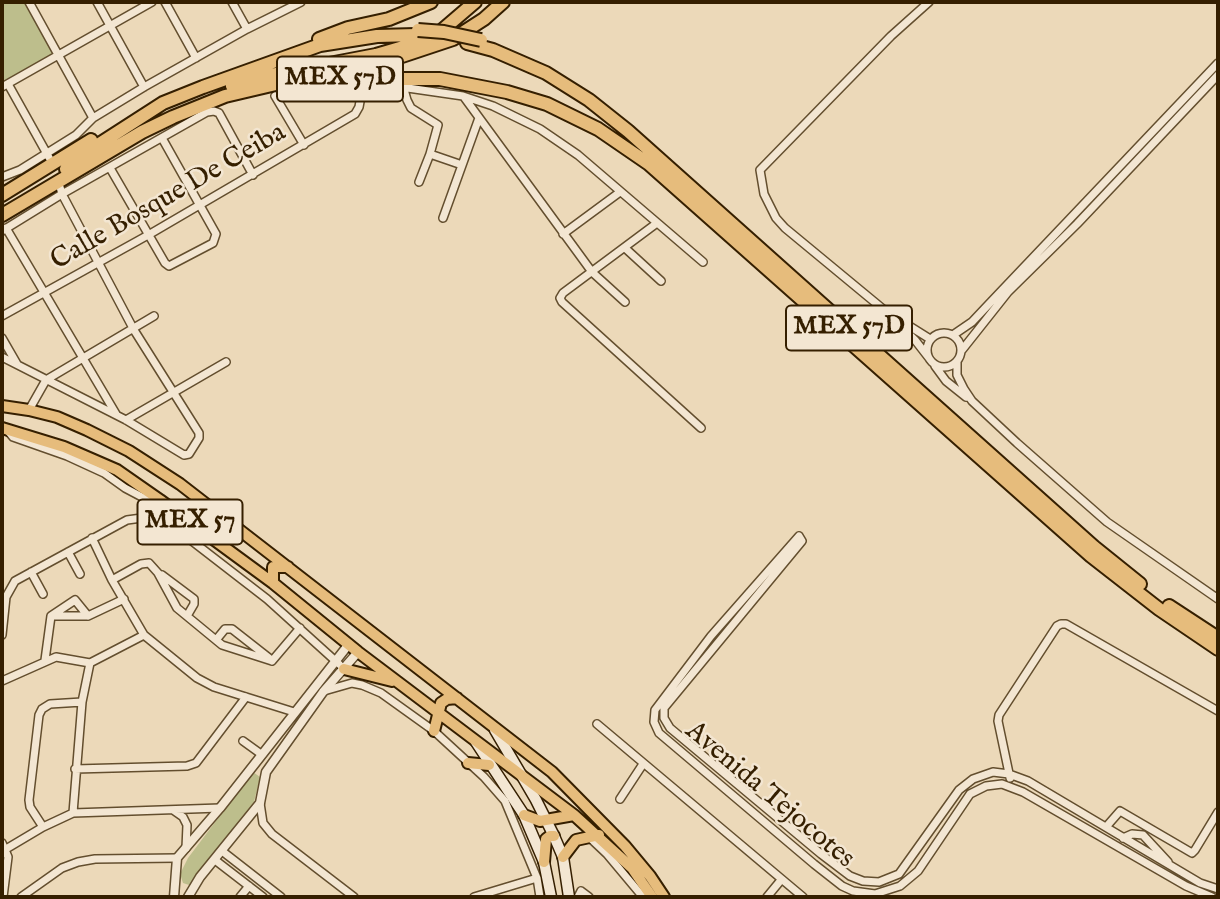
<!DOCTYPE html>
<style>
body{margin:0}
#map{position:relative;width:1220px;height:899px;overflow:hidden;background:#ecd9b9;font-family:"IM FELL English",serif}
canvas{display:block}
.frame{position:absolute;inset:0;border:4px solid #351f00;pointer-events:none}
</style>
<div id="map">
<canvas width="1220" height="899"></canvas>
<div class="frame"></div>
</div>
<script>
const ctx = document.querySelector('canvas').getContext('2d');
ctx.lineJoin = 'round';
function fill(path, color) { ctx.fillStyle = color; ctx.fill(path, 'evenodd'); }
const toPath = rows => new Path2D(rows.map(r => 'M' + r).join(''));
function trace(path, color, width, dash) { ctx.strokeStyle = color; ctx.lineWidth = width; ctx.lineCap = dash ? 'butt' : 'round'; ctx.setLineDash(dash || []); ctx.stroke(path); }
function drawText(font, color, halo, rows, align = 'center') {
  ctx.font = font + ' "IM FELL English",serif'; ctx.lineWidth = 5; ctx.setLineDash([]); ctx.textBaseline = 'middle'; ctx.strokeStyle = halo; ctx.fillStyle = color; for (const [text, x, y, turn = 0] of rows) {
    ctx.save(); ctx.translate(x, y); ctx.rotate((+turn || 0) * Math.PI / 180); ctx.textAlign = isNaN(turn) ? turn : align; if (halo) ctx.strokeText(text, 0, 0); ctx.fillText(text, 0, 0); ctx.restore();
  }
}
const green = toPath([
 [2,2,29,2,59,55,2,86],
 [253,772,260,777,254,802,189,885,183,883,180,874,188,858]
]);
const minor = toPath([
 [29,2,93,118],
 [97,2,144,87],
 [165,2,196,58],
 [232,2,247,29],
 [8,84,51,161],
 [387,85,463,96,493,106,540,129,578,155,703,262],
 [403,86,407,100,411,108,438,125,430,154,419,182],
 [2,87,152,2],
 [275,96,304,145],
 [464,97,592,272,625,302],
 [430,154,462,165],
 [110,168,165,263,169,266,213,243,216,234,162,138],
 [2,177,20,170,76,135,93,118,144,87,247,29,301,2],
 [443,218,479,118],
 [657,223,563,293,560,298,562,302,701,428],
 [6,228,116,414],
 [2,231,62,194,207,112,214,111,219,113,253,175],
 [563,234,620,192],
 [625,248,661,281],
 [2,316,150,234,355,114,359,107,363,85,372,84],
 [895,317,930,339],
 '927 350a17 17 0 1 1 34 0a17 17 0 1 1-34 0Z',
 [953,335,972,322,989,304,1218,63],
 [2,338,17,364],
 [962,350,1008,292,1077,224,1218,75],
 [2,357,126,420,184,455,189,454,199,438,199,433,134,330,62,194,60,187],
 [929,358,915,340,883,309,785,228,776,218,764,194,760,170,891,36,929,2],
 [957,362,957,375,964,389,972,401,1017,443,1107,522,1218,599],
 [935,366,946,381,966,397],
 [29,410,46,380,154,316],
 [126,420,226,362],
 [8,431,13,437,67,456,104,473,125,488,142,497,154,497],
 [92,538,112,580,144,635,197,678,214,687,294,712],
 [68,552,80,574],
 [31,572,43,594],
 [162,575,194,599,194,604,187,616],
 [112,580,141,564,149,563,158,573,177,608,222,645,272,661],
 [52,616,88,616,124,599],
 [2,635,6,597,15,581,127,520,149,517,170,524,267,599,340,665],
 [216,640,225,629,232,629,269,658],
 [45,660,51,616,75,600,88,616],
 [272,661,300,628],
 [2,681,56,657,90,663,144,635],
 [324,691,352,683,362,685,381,693,434,731,484,777,505,801,537,878,540,897],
 [597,724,803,897],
 [243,741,261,754],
 [75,769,187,766,196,763,246,697],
 [1010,778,998,721,999,715,1057,626,1061,624,1066,624,1218,711],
 [620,799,643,764],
 [260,803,263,823,272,834,354,897],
 [173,810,183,817,187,825,186,848],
 [73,813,82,702,90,663],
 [43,827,30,807,29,800,39,715,42,709,50,704,82,702],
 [1106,827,1120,811,1192,853,1195,850,1218,812],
 [588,836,607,854,643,897],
 [1123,838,1132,834,1143,835,1168,862],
 [2,843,8,857,3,897],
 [6,849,43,827,73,813,220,808],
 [222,851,281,897],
 [215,860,263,897],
 [21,897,62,868,78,862,95,859,177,858],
 [240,897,249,886],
 [474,897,537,878],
 [578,897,581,891,589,897],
 [767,897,781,880],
 [1212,897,1186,886,1023,792,1002,784,986,786,970,794,918,871,900,886,875,894,853,891,842,886,814,864,659,733,654,722,655,710,711,636,799,536,802,541,664,708,664,718,670,728,821,854,850,876,863,881,879,882,899,874,959,790,973,779,993,772,1009,774,1028,781,1200,883,1218,889]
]);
const tertiary = toPath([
 [174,897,177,858,220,808,349,644],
 [188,897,200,877,260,803,266,772,323,692,358,652]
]);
const secondary = toPath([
 [495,730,536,800,554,836,563,857,569,897],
 [476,742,524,815,544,862,551,897]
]);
const primary = toPath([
 [2,406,29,410,57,417,87,430,129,451,180,484,552,772,625,846,650,876,664,897],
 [2,428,64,447,117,470,160,500,273,583,358,652,574,815,632,868,652,897],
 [273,583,273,567,288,567],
 [344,669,392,681],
 [434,731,441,703,447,699,457,698],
 [468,763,489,765],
 [524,815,540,821,574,815],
 [563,857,576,840,599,835],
 [544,862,546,839,550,836,554,836]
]);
const motorway = toPath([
 [319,39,348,28,389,19,431,2],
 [467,43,493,50,546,73,589,100,628,131,1094,547,1140,584],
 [359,67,384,62,453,39,484,19,503,2],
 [232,86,261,77,376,55,417,43,440,32,475,2],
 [66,169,90,150,163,103,203,87,320,45,377,36,416,35],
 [2,195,91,140],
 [2,215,142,132,173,117,225,96,276,84,332,79,440,79,507,92,547,104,598,129,649,164,1091,556,1159,609,1218,649],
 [1169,606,1218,638]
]);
const motorwayBridge = toPath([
 [418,30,444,32,481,40]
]);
const shields = [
 [340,79,126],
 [849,328,126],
 [190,522,105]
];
const shieldNames = [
 ["MEX 57D",340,79],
 ["MEX 57D",849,328],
 ["MEX 57",190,522]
];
const streetNames = [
 ["Calle Bosque De Ceiba",169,198,-30],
 ["Avenida Tejocotes",769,796,40]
];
fill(green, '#bdbe8c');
trace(minor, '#634e2e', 10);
trace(tertiary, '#634e2e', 11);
trace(secondary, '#351f00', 13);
trace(primary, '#351f00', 14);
trace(motorway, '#351f00', 16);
trace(minor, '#f3e6d2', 7);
trace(tertiary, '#f3e6d2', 8);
trace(secondary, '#f3e6d2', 10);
trace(primary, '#e6bc7c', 10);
trace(motorway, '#e6bc7c', 12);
trace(motorwayBridge, '#351f00', 16, []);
trace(motorwayBridge, '#e6bc7c', 12);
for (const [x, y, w] of shields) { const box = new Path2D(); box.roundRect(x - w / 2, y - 22.5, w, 45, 5); ctx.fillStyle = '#f3e6d2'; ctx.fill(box); trace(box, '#351f00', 2); }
drawText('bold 26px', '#351f00', null, shieldNames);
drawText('28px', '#351f00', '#f3e6d2', streetNames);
</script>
